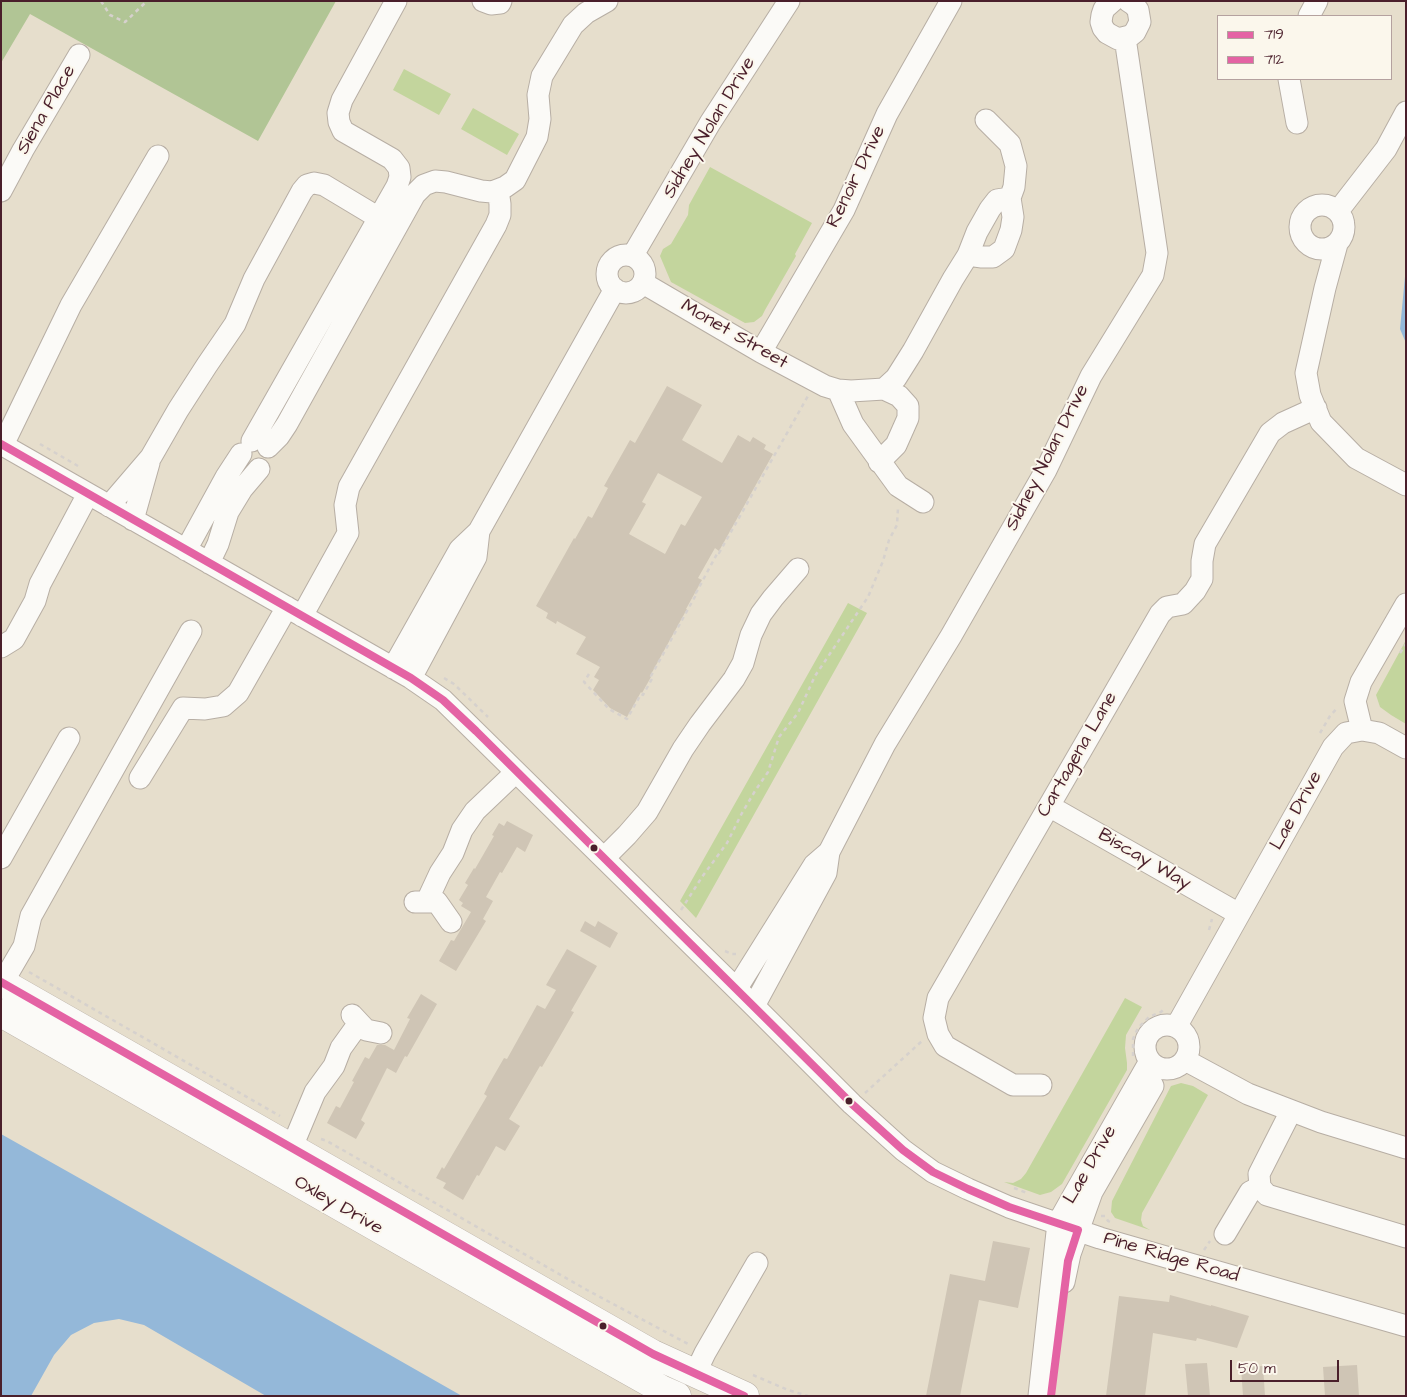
<!DOCTYPE html>
<style>
body{margin:0}
#map{position:relative;width:1407px;height:1397px;overflow:hidden;background:#e6decc;font-family:"Architects Daughter",sans-serif}
canvas{display:block}
.frame{position:absolute;inset:0;border:2px solid #4a1f2b;pointer-events:none}
.legend{position:absolute;left:1217px;top:15px;width:175px;height:65px;box-sizing:border-box;background:#fbf7ec;border:1px solid #b4a19f;margin:0;padding:6px 9px;list-style:none;font-size:15px;color:#4a1f2b}
.legend li{display:flex;align-items:center;gap:10px;height:25px}
.legend b{width:25px;border:1px solid #b4a19f}
.scale{position:absolute;left:1230px;top:1360px;width:109px;height:22px;box-sizing:border-box;border:2px solid #4a1f2b;border-top:0;padding-left:6px;font-size:15px;line-height:18px;white-space:nowrap;color:#4a1f2b;-webkit-text-stroke:4px #fbf7ec;paint-order:stroke}
</style>
<div id="map">
<canvas width="1407" height="1397"></canvas>
<div class="frame"></div>
<ul class="legend">
<li><b style="height:6px;background:#e463a4"></b>719</li>
<li><b style="height:6px;background:#e463a4"></b>712</li>
</ul>
<div class="scale">50 m</div>
</div>
<script>
const ctx = document.querySelector('canvas').getContext('2d');
ctx.lineJoin = 'round';
function fill(path, color) { ctx.fillStyle = color; ctx.fill(path, 'evenodd'); }
const toPath = rows => new Path2D(rows.map(r => 'M' + r).join(''));
function trace(path, color, width, dash) { ctx.strokeStyle = color; ctx.lineWidth = width; ctx.lineCap = dash ? 'butt' : 'round'; ctx.setLineDash(dash || []); ctx.stroke(path); }
function drawText(font, color, halo, rows, align = 'center') {
  ctx.font = font + ' "Architects Daughter",sans-serif'; ctx.lineWidth = 4; ctx.setLineDash([]); ctx.textBaseline = 'middle'; ctx.strokeStyle = halo; ctx.fillStyle = color; for (const [text, x, y, turn = 0] of rows) {
    ctx.save(); ctx.translate(x, y); ctx.rotate((+turn || 0) * Math.PI / 180); ctx.textAlign = isNaN(turn) ? turn : align; if (halo) ctx.strokeText(text, 0, 0); ctx.fillText(text, 0, 0); ctx.restore();
  }
}
const green = toPath([
 [404,69,451,94,439,115,393,90],
 [473,108,519,134,507,155,461,129],
 [710,167,812,223,795,254,796,256,765,310,762,316,754,322,745,323,671,282,660,256,663,249,671,244,688,215,689,205],
 [848,603,867,613,696,918,680,901],
 [1406,640,1406,724,1391,715,1380,707,1376,695],
 [1125,998,1142,1007,1126,1035,1125,1048,1127,1063,1127,1070,1062,1184,1051,1192,1040,1195,1004,1182,1013,1183,1021,1179,1026,1173],
 [1181,1083,1193,1086,1208,1095,1142,1213,1141,1220,1143,1226,1150,1230,1115,1218,1111,1212,1112,1201,1171,1086]
]);
const forest = toPath([
 [1,1,336,1,258,141,30,14,1,63]
]);
const water = toPath([
 [1406,266,1406,343,1400,329],
 [1,1134,88,1183,462,1396,266,1396,144,1325,119,1319,94,1323,71,1335,54,1355,31,1396,1,1396]
]);
const building = toPath([
 [667,386,702,405,682,440,722,463,738,435,750,442,753,437,766,445,764,449,773,454,719,551,715,548,698,578,702,580,686,609,687,609,650,676,651,677,642,693,641,692,627,717,610,708,593,690,599,680,594,677,600,667,576,654,586,637,557,621,556,624,546,618,548,613,536,606,574,538,575,539,588,516,592,518,608,488,604,486,630,440,635,443],
 [658,473,702,497,685,526,681,524,665,554,629,534,646,504,642,502],
 [507,821,533,835,525,852,517,847,502,873,500,872,486,897,493,901,483,919,486,921,456,971,439,961,451,940,454,941,471,912,461,906,463,903,459,900,468,885,465,883,474,868,475,869,494,836,492,835,499,823,504,826],
 [585,921,595,927,598,921,618,933,610,948,580,931],
 [567,949,597,966,571,1011,574,1012,559,1038,542,1067,540,1066,509,1119,520,1126,505,1151,496,1146,479,1176,477,1175,463,1200,443,1188,446,1183,436,1178,442,1167,444,1169,487,1096,484,1094,489,1084,504,1058,507,1059,537,1005,545,1009,556,990,546,985],
 [421,994,437,1004,407,1057,405,1056,396,1073,387,1068,361,1120,365,1123,356,1139,327,1123,336,1106,340,1108,354,1082,352,1081,365,1057,369,1059,377,1045,385,1045,394,1050,410,1019,407,1018],
 [993,1241,1030,1248,1018,1308,979,1300,960,1396,926,1396,950,1274,985,1281],
 [1170,1295,1211,1306,1211,1305,1249,1316,1237,1348,1197,1338,1196,1341,1153,1333,1145,1396,1106,1396,1119,1296,1169,1302],
 [1207,1363,1210,1396,1188,1396,1185,1364],
 [1357,1365,1359,1396,1325,1396,1323,1367],
 [1263,1366,1265,1396,1243,1396,1241,1367]
]);
const path = toPath([
 [101,1,110,15,125,22,147,1],
 [1351,233,1353,221],
 [40,444,78,466],
 [1400,653,1406,644],
 [589,674,584,682,609,709,627,719,641,694,643,695,653,677,651,676,697,593,696,593,718,552,719,553,808,396],
 [444,678,454,684,488,717],
 [1320,733,1330,716,1338,707],
 [681,910,702,877,727,843,742,813,755,791,768,772,779,737,798,713,815,676,868,597,883,561,889,540,897,525,898,508],
 [1209,930,1212,919],
 [725,951,732,954,736,954],
 [29,972,280,1116],
 [1133,1056,1133,1039,1138,1028,1149,1017,1161,1012,1164,1009],
 [865,1093,922,1041],
 [321,1139,327,1141,587,1290,690,1345],
 [1014,1188,1027,1193],
 [1101,1216,1105,1216,1108,1221,1110,1222],
 [1204,1250,1210,1241],
 [753,1375,788,1390,808,1396]
]);
const minor = toPath([
 [483,1,491,4,500,3,501,1],
 [1113,1,1104,9,1102,15,1101,22,1103,28,1107,33,1118,39,1130,36,1135,32,1140,22,1138,10,1134,5,1128,1],
 [1309,16,1317,1],
 [1289,79,1297,123],
 [1,191,23,150,79,55],
 '1300 227a22 22 0 1 1 44 0a22 22 0 1 1-44 0Z',
 [1338,211,1386,149,1406,112],
 [1337,244,1325,288,1306,373,1310,395,1321,422,1356,458,1406,485],
 '607 274a19 19 0 1 1 38 0a19 19 0 1 1-38 0Z',
 [633,255,710,123,789,1],
 [968,255,982,257,993,257,1004,249,1011,230,1013,217,1010,198],
 [643,283,761,352,825,386,838,390,851,391,884,389,896,378,913,351,953,279,968,255,977,232,990,209,997,200,1010,198,1014,187,1016,166,1010,144,986,120],
 [761,352,844,210,887,114,951,1],
 [838,390,853,424,898,486,923,502],
 [252,441,397,186,400,177,399,168,392,159,343,131,339,122,338,113,342,100,396,1],
 [1,444,411,678,443,700,754,1006,852,1104,903,1150,933,1172,968,1189,1009,1207,1100,1238,1406,1326],
 [3,445,71,305,158,156],
 [268,447,279,436,287,424,415,194,424,185,435,181,446,182,481,191,492,192,505,187,515,180,537,137,540,119,538,95,542,76,573,25,586,13,607,1],
 [879,462,896,445,908,418,908,406,899,396,884,389],
 [109,506,151,457,178,410,207,365,235,324,254,279,302,191,307,185,314,183,324,185,379,218],
 [133,520,149,463],
 [186,550,226,477,241,454],
 [209,563,218,544,228,512,242,489,259,469],
 [302,616,348,533,345,505,349,487,496,225,500,215,500,204,498,190],
 [1,647,14,639,35,601,40,584,88,494],
 [393,668,460,549,479,531,615,289],
 [411,678,476,557,479,531],
 [1362,730,1355,701,1361,682,1406,604],
 [140,778,183,708,205,709,223,706,238,693,287,607],
 [1049,806,1239,914],
 [1,858,69,738],
 [604,858,627,835,647,812,683,749,700,724,734,679,743,663,751,635,761,614,773,598,798,569],
 [427,901,440,873,453,853,462,830,475,811,516,772],
 [415,902,437,902,451,922],
 [3,982,24,946,31,916,191,631],
 [737,988,814,865,829,852],
 [754,1006,826,873,829,852,885,744,951,636,1046,470,1091,376,1153,275,1157,253,1125,38],
 [352,1015,366,1030,381,1033],
 '1145 1047a22 22 0 1 1 44 0a22 22 0 1 1-44 0Z',
 [1176,1027,1333,747,1346,733,1362,730,1379,733,1406,748],
 [1185,1060,1248,1094,1321,1122,1406,1148],
 [1041,1085,1013,1085,945,1046,938,1034,934,1018,938,998,1160,614,1167,607,1183,604,1195,591,1202,579,1202,561,1205,544,1270,433,1283,423,1316,408],
 [1291,1111,1259,1174,1260,1187,1267,1195,1406,1237],
 [292,1147,315,1092,334,1066,341,1048,359,1023],
 [1225,1234,1250,1192,1260,1187],
 [1064,1282,1070,1254,1092,1192,1153,1086],
 [695,1374,705,1353,757,1263],
 [1039,1396,1058,1223,1072,1198,1150,1061]
]);
const major = toPath([
 [1,982,653,1354,745,1396],
 [1,1013,581,1344,661,1389,677,1396]
]);
const bus1 = toPath([
 [1,444,411,678,443,700,476,731,852,1104,903,1150,933,1172,968,1189,1009,1207,1078,1230,1068,1261,1051,1396]
]);
const bus2 = toPath([
 [1,982,653,1354,744,1396]
]);
const markers = [
 [594,848,4.5,"#4a1f2b"],
 [849,1101,4.5,"#4a1f2b"],
 [603,1326,4.5,"#4a1f2b"]
];
const streetNames = [
 ["Siena Place",47,110,-60],
 ["Sidney Nolan Drive",710,128,-59],
 ["Renoir Drive",857,177,-64],
 ["Monet Street",734,335,30],
 ["Sidney Nolan Drive",1048,458,-63],
 ["Cartagena Lane",1078,755,-60],
 ["Lae Drive",1297,811,-61],
 ["Biscay Way",1144,860,30],
 ["Lae Drive",1091,1165,-60],
 ["Oxley Drive",338,1206,30],
 ["Pine Ridge Road",1171,1258,16]
];
fill(green, '#c3d59d');
fill(forest, '#b1c595');
fill(water, '#94b8d9');
fill(building, '#cfc5b5');
trace(minor, '#b7aea4', 23);
trace(major, '#b7aea4', 29);
trace(path, '#d6d1cd', 2.5, [4, 4]);
trace(minor, '#fbfaf7', 21);
trace(major, '#fbfaf7', 28);
trace(bus1, '#e463a4', 8);
trace(bus2, '#e463a4', 8);
for (const [x, y, r, color] of markers) { const dot = new Path2D(); dot.arc(x, y, r, 0, 2 * Math.PI); ctx.fillStyle = color; ctx.fill(dot); trace(dot, '#fbf7ec', 2); }
drawText('19px', '#4a1f2b', '#fbf7ec', streetNames);
</script>
